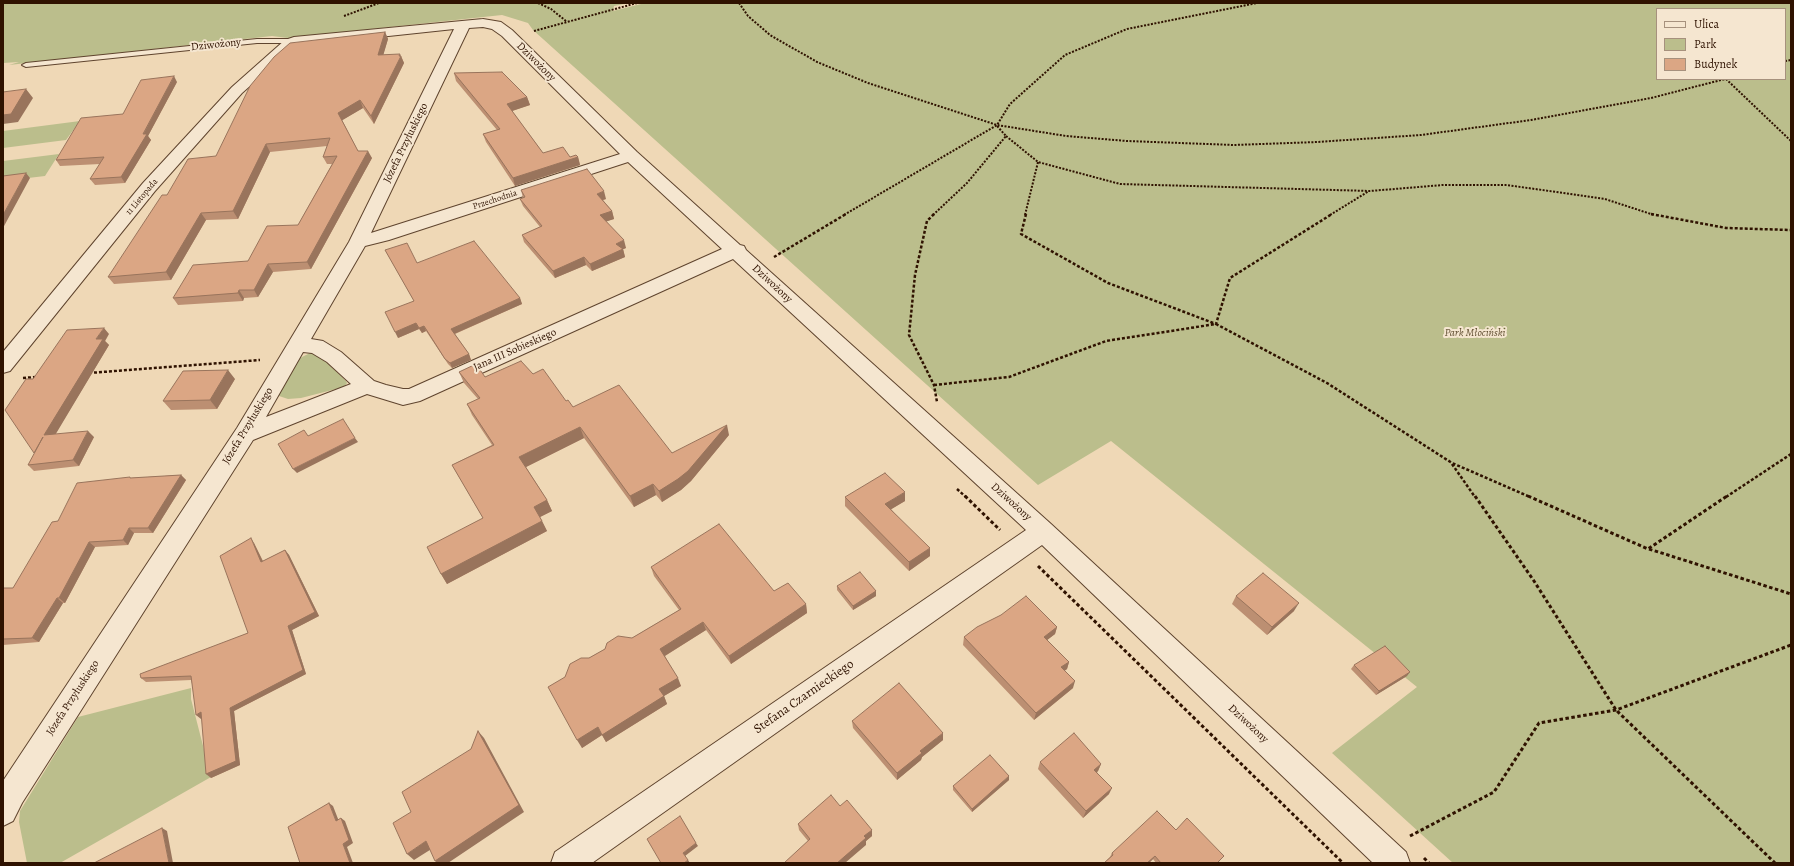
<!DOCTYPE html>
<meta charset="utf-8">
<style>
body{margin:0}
#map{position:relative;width:1794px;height:866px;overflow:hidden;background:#efd8b6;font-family:Alegreya,serif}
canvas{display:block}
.frame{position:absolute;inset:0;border:4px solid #2f1200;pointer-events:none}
.legend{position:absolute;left:1656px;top:8px;width:130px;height:72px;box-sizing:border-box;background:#f5e6d0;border:1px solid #a6917d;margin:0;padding:5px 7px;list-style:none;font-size:12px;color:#2f1200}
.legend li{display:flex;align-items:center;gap:8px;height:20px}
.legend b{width:20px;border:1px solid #a6917d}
</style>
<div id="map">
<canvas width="1794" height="866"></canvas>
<div class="frame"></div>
<ul class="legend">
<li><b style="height:5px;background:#f5e6d0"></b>Ulica</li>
<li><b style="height:11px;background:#bbbe8c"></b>Park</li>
<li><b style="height:11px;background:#dba684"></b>Budynek</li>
</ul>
</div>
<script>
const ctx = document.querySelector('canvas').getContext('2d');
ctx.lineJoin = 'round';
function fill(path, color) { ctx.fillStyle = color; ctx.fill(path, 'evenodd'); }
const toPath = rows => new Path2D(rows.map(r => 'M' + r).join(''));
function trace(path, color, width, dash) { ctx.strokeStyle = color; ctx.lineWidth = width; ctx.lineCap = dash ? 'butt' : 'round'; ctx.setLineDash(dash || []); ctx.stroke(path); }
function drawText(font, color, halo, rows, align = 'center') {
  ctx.font = font + ' Alegreya,serif'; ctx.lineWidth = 4; ctx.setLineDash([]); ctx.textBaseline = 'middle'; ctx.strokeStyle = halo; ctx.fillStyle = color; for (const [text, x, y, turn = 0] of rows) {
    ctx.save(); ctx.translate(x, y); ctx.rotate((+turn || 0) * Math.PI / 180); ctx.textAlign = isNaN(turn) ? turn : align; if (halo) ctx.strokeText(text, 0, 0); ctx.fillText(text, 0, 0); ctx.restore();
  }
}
const green = toPath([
 [3,3,629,3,614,6,613,11,645,3,1791,3,1791,863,1453,863,1332,753,1417,687,1111,441,1038,485,533,30,528,23,502,15,288,38,272,36,9,65,19,62,3,63],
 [1657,9,1785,9,1785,79,1657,79],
 [80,121,66,140,3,148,3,131],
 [59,154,45,176,3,181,3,161],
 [310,353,318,354,346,381,347,383,344,387,301,398,288,399,279,396,278,394,296,360],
 [191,688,191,699,211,777,60,863,27,863,19,822,20,811,78,717]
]);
const pathFar2 = toPath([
 [538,3,551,9,566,21],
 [739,3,748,16,770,35,817,62,868,83,997,125,1066,136,1127,141,1234,145,1317,142,1421,135,1531,120,1651,98,1725,79],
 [344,16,379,3],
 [534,31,637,3],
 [1785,61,1791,60],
 [1726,79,1791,141],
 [1006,136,1038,162,1120,184,1370,191,1443,185,1507,185,1605,199,1654,215],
 [844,215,997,125,1010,104,1065,55,1127,29,1257,3],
 [933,215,967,183,1006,136,997,126],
 [1025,215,1038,162],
 [1330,215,1369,191]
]);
const pathFar1 = toPath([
 [934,214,927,221,915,275,909,335,934,385,937,402],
 [1026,214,1021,234,1108,283,1216,324,1230,278,1332,214],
 [1651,214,1726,228,1791,230],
 [774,257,846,214],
 [89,373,260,360],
 [23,378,36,377],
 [934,385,1009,377,1106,341,1216,324,1327,383,1452,463,1530,497],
 [1452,464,1475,497],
 [957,489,966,497],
 [1726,497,1791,454]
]);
const path = toPath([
 [965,496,1000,530],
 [1475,496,1534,581,1616,710,1775,863],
 [1528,496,1648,549,1727,496],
 [1649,549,1791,594],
 [1038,566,1343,863],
 [1410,836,1494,792,1539,723,1616,710,1791,645],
 [1424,858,1429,863]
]);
const lane = toPath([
 [257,39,294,39,298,41,294,43,257,43,26,67,22,65,26,63,257,39]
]);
const street = toPath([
 [483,19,501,22,512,30,637,152,740,245,744,246,746,250,1051,524,1406,852,1410,863,1373,863,1042,545,592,863,551,863,555,852,1026,530,733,259,420,401,403,405,367,394,253,440,22,803,13,821,3,826,3,781,237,428,349,242,454,29,295,46,242,93,155,191,10,371,3,373,3,352,143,183,232,87,285,40,294,37,483,19],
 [483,27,492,29,502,36,620,154,371,233,469,28,483,27],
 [628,162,722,249,409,389,403,389,386,385,374,381,341,352,323,341,311,339,365,246,389,240,628,162],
 [303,352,312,353,327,362,351,384,266,417,303,352]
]);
const wall = toPath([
 [385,32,388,39,383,55,401,56,404,63,374,124,363,108,342,120,358,151,372,158,311,269,273,272,258,297,244,298,243,301,178,305,173,298,248,261,298,225,332,164,327,164,323,157,327,146,270,152,238,219,206,220,171,280,114,284,108,277,167,195,216,156],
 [454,73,527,97,530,105,512,111,543,153,570,157,578,157,580,165,515,186,486,142,483,134,497,130,456,81],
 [177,82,148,136,151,140,125,183,95,185,90,179,100,164,60,166,56,160,123,114],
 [521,190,606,199,603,200,612,211,614,219,606,221,626,248,623,249,625,257,592,271,586,265,555,278,524,242,522,235,540,227,523,206,520,199,523,198],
 [385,250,417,263,520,298,522,304,455,334,469,354,471,360,452,368,448,364,426,331,422,333,419,329,398,338,414,301],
 [109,334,105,341,109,345,55,434,94,437,79,466,34,471,28,465],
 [459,372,485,377,533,374,573,407,672,453,729,435,691,481,681,490,662,502,656,495,634,507,584,438,526,467,547,500,552,511,540,517,547,531,447,584,441,574,483,518,452,465,492,445,472,415,467,404,478,399,464,383],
 [235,379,217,409,171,410,163,401],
 [181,475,186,480,153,533,134,533,128,545,95,547,65,603,63,603,39,642,3,645,3,588,13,588,58,521,131,478],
 [845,497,905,501,891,509,930,556,909,571,845,506],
 [254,543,263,561,285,550,289,555,319,616,292,630,306,674,234,711,240,765,211,778,202,718,201,719,191,680,146,682,141,678,248,633],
 [651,567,774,591,806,604,807,613,731,664,706,630,665,656,681,686,664,696,667,704,606,742,602,735,582,748,565,677,589,658,605,649,632,638,679,610,654,576],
 [837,586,876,591,876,596,853,610,837,590],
 [1236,596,1294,611,1267,635,1232,604],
 [1057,627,1055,634,1047,640,1069,662,1067,669,1064,671,1073,688,1034,720,963,645,964,637],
 [1354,665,1407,676,1376,695,1351,669],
 [852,721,943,740,922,757,921,760,897,780,853,728],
 [1040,762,1101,764,1098,771,1097,772,1109,794,1083,818,1038,769],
 [1009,780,972,812,953,790,953,786],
 [840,806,872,836,866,841,866,845,808,841,799,830,798,824],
 [1176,830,1221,859,1218,863,1156,863,1153,859,1149,863,1104,863,1110,857,1112,853]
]);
const shadedWall = toPath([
 [385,32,388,39,381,63,378,55],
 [400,54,401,57,401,56,404,63,374,124,371,116],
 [174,76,177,82,148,136,151,140,125,183,121,177],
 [26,89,33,98,18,122,3,124,3,115],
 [527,97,530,105,509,112,507,104],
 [360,100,363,108,341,121,338,113],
 [266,144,270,152,238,219,233,211],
 [368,151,372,158,311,269,307,262],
 [578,157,580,165,515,186,513,178],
 [26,173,30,178,3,228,3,215],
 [604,191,606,199,599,201,597,194],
 [612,211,614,219,602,223,600,215],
 [201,213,206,220,171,280,166,272],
 [624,240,626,248,619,251,616,244],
 [623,249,625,257,592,271,590,264],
 [584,257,586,265,555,278,553,271],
 [268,264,273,272,258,297,254,290],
 [239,290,244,298,243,301,238,293],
 [520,298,522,304,454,334,451,329],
 [416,323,419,329,398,338,395,332],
 [424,326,426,331,422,333,419,328],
 [104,328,109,334,105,341,109,345,51,442,44,435,96,339],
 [469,354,471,360,452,368,450,363],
 [228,370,235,379,217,409,210,400],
 [727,425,729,435,691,481,681,490,662,502,659,491],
 [580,427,584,438,524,468,519,457],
 [88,431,94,437,79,466,73,460],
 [355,438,358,442,297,473,293,469],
 [181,475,186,480,153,533,148,528],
 [653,484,656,495,634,507,630,496],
 [905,492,905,501,885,513,885,504],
 [547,500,552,511,538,518,534,507],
 [542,521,547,531,447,584,441,574],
 [129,528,134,533,128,545,123,540],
 [251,538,254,543,265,566,261,562],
 [89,542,95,547,65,603,59,598],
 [930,548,930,556,909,571,909,562],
 [285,550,289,555,319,616,292,630,306,674,234,711,240,765,211,778,206,774,230,708,288,626],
 [876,591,876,596,853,610,853,606],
 [57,598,63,603,39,642,32,638],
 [1299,603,1294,611,1267,635,1272,627],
 [806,604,807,613,731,664,729,656],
 [703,622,706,630,663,657,660,649],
 [1057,627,1055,634,1042,644,1044,637],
 [1069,662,1067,669,1059,675,1061,667],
 [1410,672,1407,676,1376,695,1379,691],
 [678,678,681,686,664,696,667,704,606,742,602,735,659,689],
 [1075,681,1073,688,1034,720,1036,713],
 [201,712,206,716,201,719,196,715],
 [598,727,602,735,582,748,577,740],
 [478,731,484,738,524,812,448,863,437,863,435,861],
 [943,733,943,740,922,757,921,760,897,780,897,773,920,751],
 [1101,764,1098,771,1092,777,1094,770],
 [1009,776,1009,780,972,812,972,809],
 [1112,788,1109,794,1083,818,1086,811],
 [329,803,333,806,340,824,336,821],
 [341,818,345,821,353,843,347,847,353,863,350,863,343,844],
 [162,828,167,831,173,863,169,863],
 [872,830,872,836,866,841,866,845,845,863,837,863,864,836],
 [426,841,433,848,414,860,407,854],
 [696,843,698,846,685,856,683,853],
 [1155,856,1153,859,1149,863,1147,863],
 [688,860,690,863,684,863]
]);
const building = toPath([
 [385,32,378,55,400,54,399,56,401,56,371,116,360,100,338,113,358,151,368,151,307,262,268,264,254,290,239,290,238,293,173,298,193,265,248,261,267,226,298,225,337,156,323,157,330,138,266,144,233,211,201,213,166,272,108,277,162,195,167,195,188,159,216,156,250,86,274,57,290,43,385,32],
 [502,72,527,97,507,104,543,153,563,147,570,157,576,155,578,157,513,178,483,134,500,129,454,73,502,72],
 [174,76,143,134,147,134,121,177,90,179,104,157,56,160,81,118,123,114,141,80,174,76],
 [26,89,11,114,3,115,3,92,26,89],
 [587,169,604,191,597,194,612,211,600,215,624,240,616,244,623,249,590,264,584,257,553,271,522,235,542,226,520,199,525,197,521,190,587,169],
 [26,173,3,215,3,176,26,173],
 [474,241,520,298,451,329,469,354,450,363,445,359,424,326,419,328,416,323,395,332,385,312,414,301,385,250,407,243,417,263,474,241],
 [104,328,96,339,103,339,44,435,88,431,73,460,28,465,43,437,34,453,5,410,26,379,33,379,67,330,104,328],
 [521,361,533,374,543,369,566,401,568,400,573,407,619,385,672,453,727,425,688,471,678,479,659,491,653,484,630,496,580,427,519,457,547,500,534,507,542,521,441,574,427,547,483,518,452,465,494,445,467,404,480,398,459,372,476,364,485,377,521,361],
 [228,370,210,400,163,401,183,371,228,370],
 [343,419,355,438,293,469,278,444,304,430,308,436,343,419],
 [885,473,905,492,885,504,930,548,909,562,845,497,885,473],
 [181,475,148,528,129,528,123,540,89,542,59,598,57,598,32,638,3,639,3,588,13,588,52,522,58,521,77,483,130,477,130,478,181,475],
 [719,524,774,591,788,583,806,604,729,656,703,622,660,649,678,678,659,689,664,696,602,735,598,727,577,740,548,687,565,677,570,664,581,658,589,658,605,649,607,643,618,636,632,638,681,609,651,567,719,524],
 [251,538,261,562,285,550,315,612,288,626,303,670,230,708,236,761,206,774,201,712,196,715,191,676,141,678,140,674,248,633,220,556,251,538],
 [860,572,876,591,853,606,837,586,860,572],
 [1263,573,1299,603,1272,627,1236,596,1263,573],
 [1026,596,1057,627,1044,637,1069,662,1061,667,1075,681,1036,713,964,637,977,627,1001,615,1026,596],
 [1385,646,1410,672,1379,691,1354,665,1385,646],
 [899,683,943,733,920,751,922,753,897,773,852,721,899,683],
 [478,731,519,805,435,861,426,841,407,854,393,823,411,812,402,792,471,749,478,731],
 [1074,733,1101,764,1094,770,1112,788,1086,811,1040,762,1074,733],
 [990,755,1009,776,972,809,953,786,990,755],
 [831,795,840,806,847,800,872,830,864,836,866,838,837,863,784,863,810,839,798,824,831,795],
 [329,803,336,821,341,818,349,840,343,844,350,863,300,863,288,827,329,803],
 [1157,811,1176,830,1187,818,1224,856,1217,863,1161,863,1155,856,1147,863,1104,863,1113,855,1112,853,1157,811],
 [680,816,696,843,683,853,688,860,684,863,661,863,647,839,680,816],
 [162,828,169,863,94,863,162,828]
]);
const farStreetnames = [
 ["11 Listopada",142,197,-50],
 ["Przechodnia",495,200,-18]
];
const streetNames = [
 ["Dziwożony",216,45,-6],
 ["Dziwożony",536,62,45],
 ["Józefa Przyłuskiego",406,143,-64],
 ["Dziwożony",772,284,43],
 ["Jana III Sobieskiego",515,350,-24],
 ["Józefa Przyłuskiego",248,426,-59],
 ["Dziwożony",1011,502,42],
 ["Józefa Przyłuskiego",73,698,-57],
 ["Dziwożony",1248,724,43]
];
const parkNames = [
 ["Park Młociński",1475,333]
];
const nearStreetnames = [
 ["Stefana Czarnieckiego",804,697,-35]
];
fill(green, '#bbbe8c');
trace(lane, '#5f442e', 2);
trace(street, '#5f442e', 2);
trace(pathFar2, '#2f1200', 2, [2, 1.5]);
trace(pathFar1, '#2f1200', 2.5, [3, 2]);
trace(path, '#2f1200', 3, [3.5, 2.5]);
fill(lane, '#f5e6d0');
fill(street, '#f5e6d0');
fill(wall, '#bc8f72');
fill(shadedWall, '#99745c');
fill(building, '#dba684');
trace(building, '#99745c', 1);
drawText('9px', '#2f1200', '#f5e6d0', farStreetnames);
drawText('11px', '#2f1200', '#f5e6d0', streetNames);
drawText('italic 11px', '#604e31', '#f5e6d0', parkNames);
drawText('13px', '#2f1200', '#f5e6d0', nearStreetnames);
</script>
